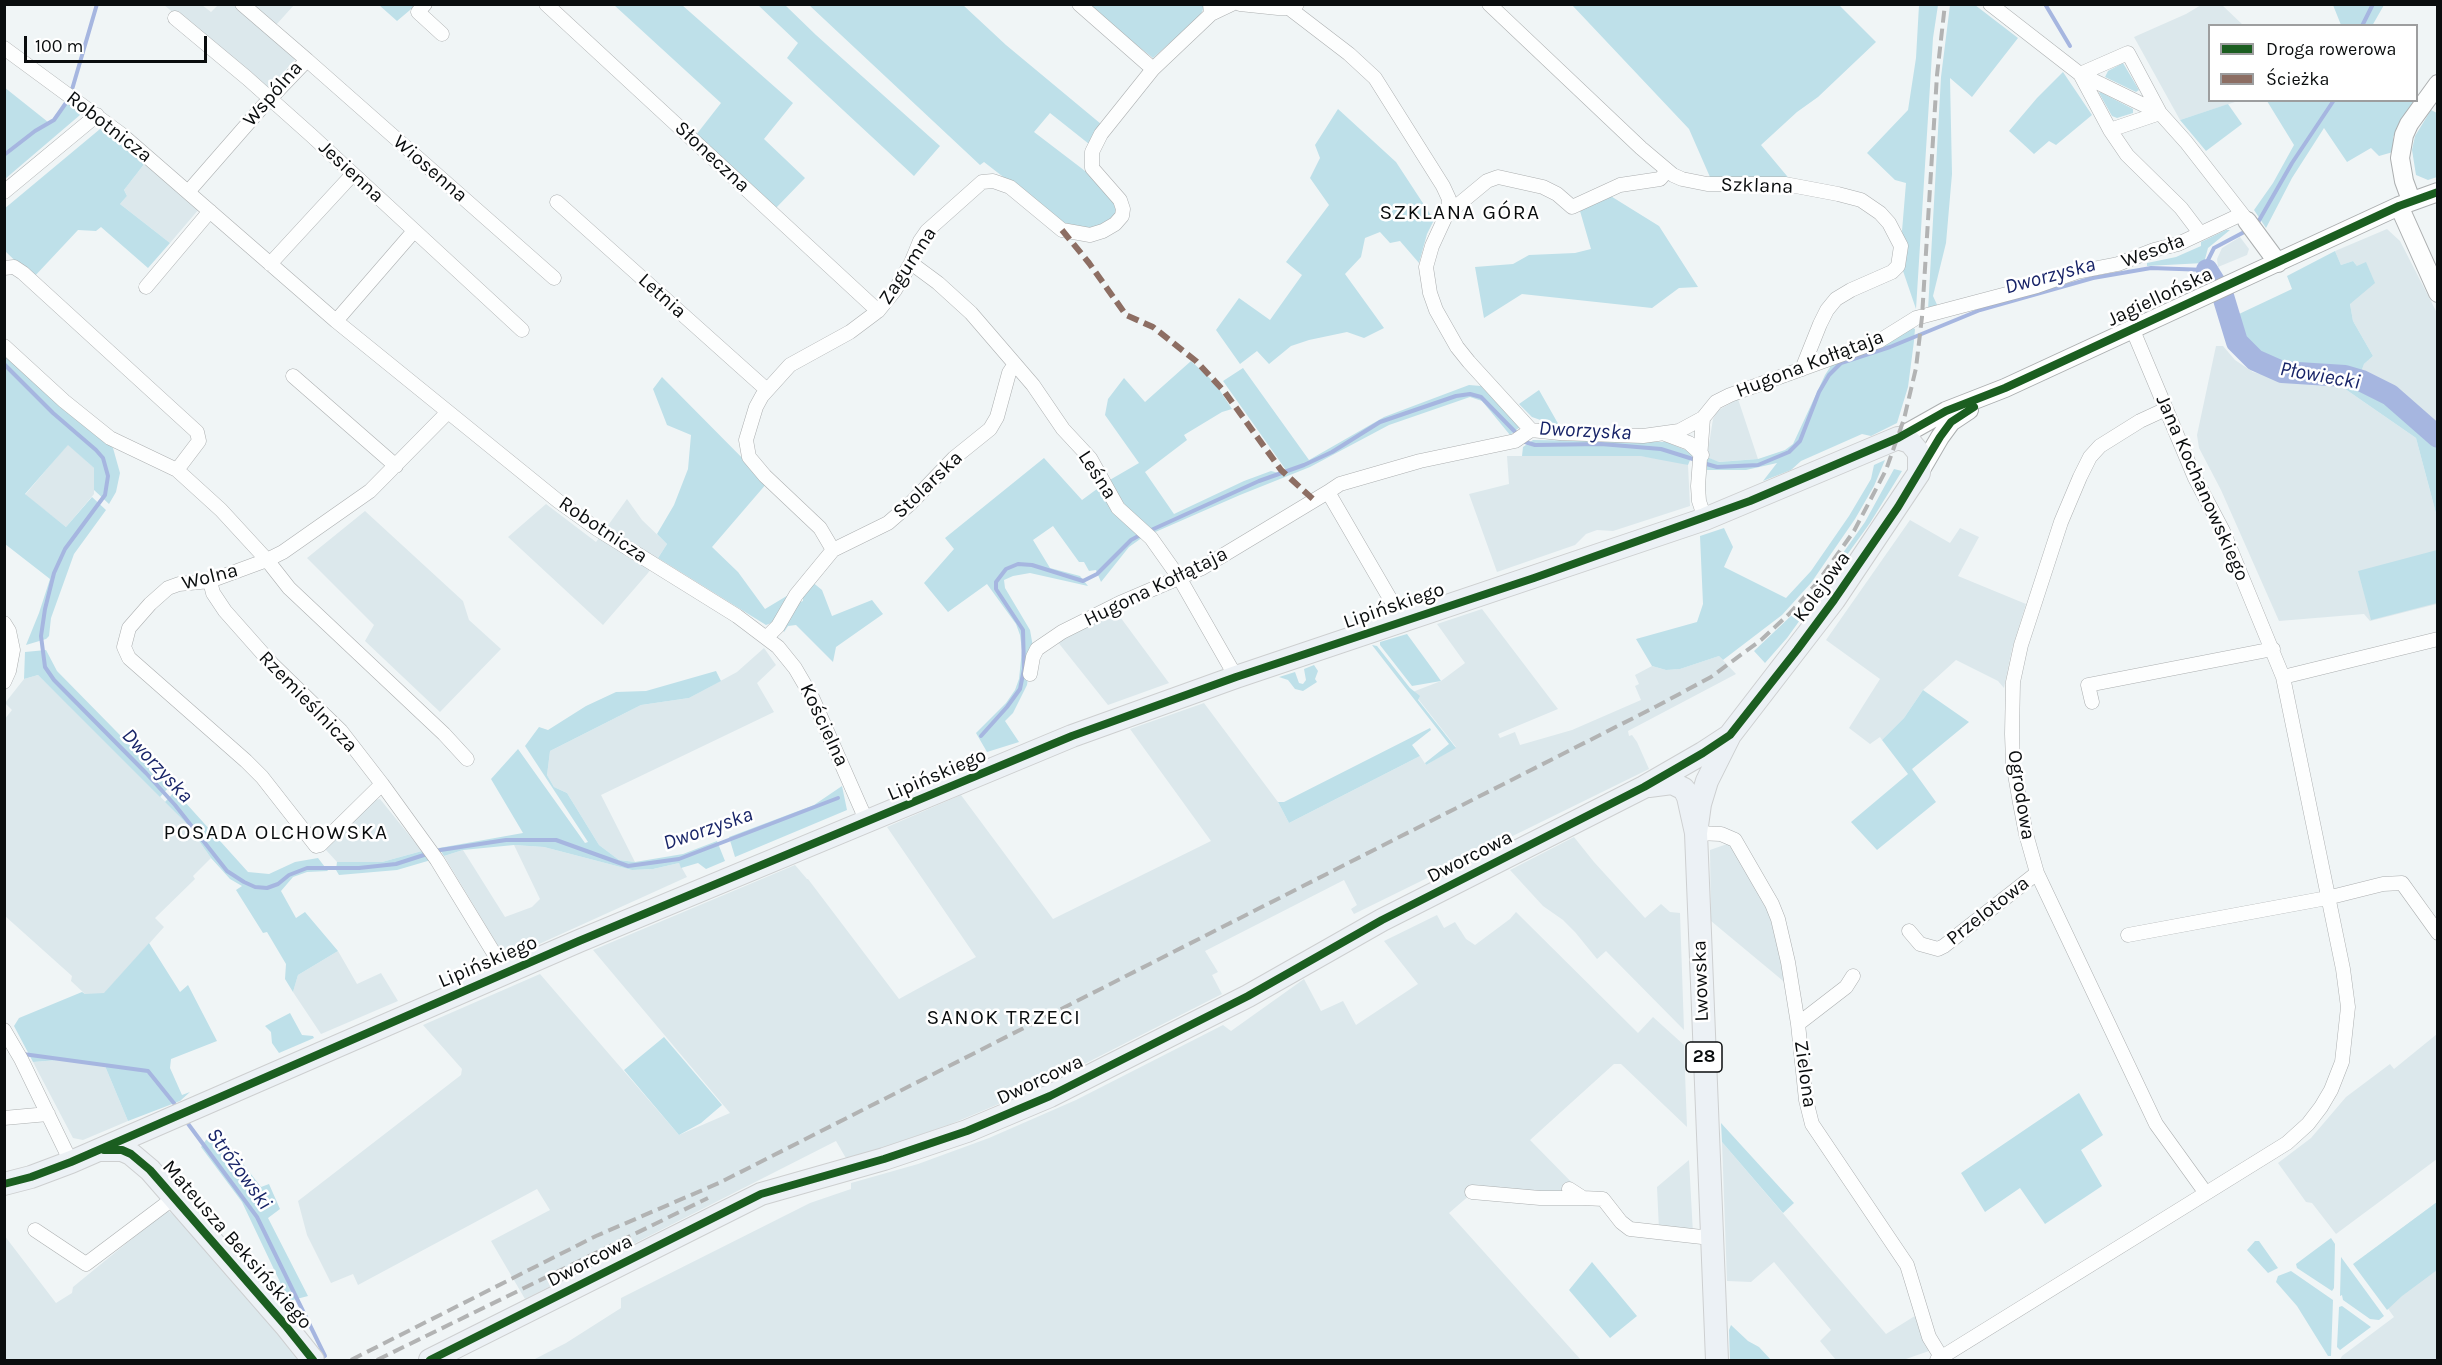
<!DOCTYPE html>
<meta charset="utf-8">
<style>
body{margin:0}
#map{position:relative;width:2442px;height:1365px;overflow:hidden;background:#f0f5f6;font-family:Karla,sans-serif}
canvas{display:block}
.frame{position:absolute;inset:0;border:6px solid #0a0d0e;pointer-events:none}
.legend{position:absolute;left:2208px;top:24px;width:210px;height:78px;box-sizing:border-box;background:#fff;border:2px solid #9d9e9f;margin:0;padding:8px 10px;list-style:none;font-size:18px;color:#0a0d0e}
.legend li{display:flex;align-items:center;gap:12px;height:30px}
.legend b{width:30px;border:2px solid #9d9e9f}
.scale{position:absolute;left:24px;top:36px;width:183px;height:27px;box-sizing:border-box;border:3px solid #0a0d0e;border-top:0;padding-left:8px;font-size:18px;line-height:21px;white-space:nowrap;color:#0a0d0e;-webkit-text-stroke:4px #fff;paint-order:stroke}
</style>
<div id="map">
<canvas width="2442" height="1365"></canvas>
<div class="frame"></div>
<ul class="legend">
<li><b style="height:8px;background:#1b5e20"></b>Droga rowerowa</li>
<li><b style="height:8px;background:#8d6e63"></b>Ścieżka</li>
</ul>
<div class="scale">100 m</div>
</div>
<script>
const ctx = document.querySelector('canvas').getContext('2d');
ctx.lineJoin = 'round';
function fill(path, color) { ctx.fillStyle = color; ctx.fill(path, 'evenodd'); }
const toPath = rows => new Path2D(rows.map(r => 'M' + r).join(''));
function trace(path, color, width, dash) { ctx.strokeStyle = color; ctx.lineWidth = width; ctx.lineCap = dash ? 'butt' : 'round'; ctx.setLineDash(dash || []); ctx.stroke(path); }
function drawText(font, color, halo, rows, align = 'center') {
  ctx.font = font + ' Karla,sans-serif'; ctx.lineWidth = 5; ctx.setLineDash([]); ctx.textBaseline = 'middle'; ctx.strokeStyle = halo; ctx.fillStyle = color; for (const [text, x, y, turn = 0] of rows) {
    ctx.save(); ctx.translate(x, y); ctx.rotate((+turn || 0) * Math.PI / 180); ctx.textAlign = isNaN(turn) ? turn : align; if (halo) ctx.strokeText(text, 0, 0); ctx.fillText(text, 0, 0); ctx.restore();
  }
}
const built = toPath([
 [164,5,202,5,211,12,218,5,294,5,276,25,296,58,268,90],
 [2201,5,2222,5,2243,25,2210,26,2210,100,2238,101,2180,120,2134,37,2186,14],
 [145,163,199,209,170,243,120,204,127,196,124,190],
 [2387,229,2400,241,2437,313,2437,426,2379,380,2361,372,2364,364,2373,356,2353,321,2350,304,2357,266,2353,261,2341,265,2335,251],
 [2240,237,2249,249,2247,255,2218,267,2217,259,2222,248],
 [2216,346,2223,346,2235,360,2253,372,2287,381,2338,384,2416,438,2437,517,2437,604,2370,621,2364,614,2279,621,2221,490,2199,448,2197,435],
 [1738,399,1758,459,1718,462,1707,457,1713,419,1717,411],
 [68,444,94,468,94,494,66,527,25,495],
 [1507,456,1640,456,1680,462,1688,465,1690,506,1613,531,1597,530,1586,534,1575,545,1497,572,1469,494,1509,484],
 [627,499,642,520,667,544,648,573,603,625,508,537,546,504,596,542],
 [365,511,463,601,469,620,501,649,440,712,365,641,374,625,307,558],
 [1910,520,1950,543,1960,528,1979,537,1958,576,2026,604,2012,649,2004,688,1998,681,1956,660,1923,690,1904,718,1882,740,1880,737,1870,744,1849,728,1880,679,1826,640],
 [1482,609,1558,709,1498,734,1500,738,1515,732,1520,745,1572,730,1641,700,1635,686,1639,684,1635,675,1652,666,1666,670,1680,669,1719,656,1736,674,1628,731,1629,736,1632,735,1637,742,1649,769,1354,914,1351,909,1357,905,1344,880,1205,951,1218,972,1212,975,1222,994,1037,1088,951,1124,847,1160,836,1141,525,1299,491,1241,550,1210,537,1189,358,1285,353,1274,331,1283,307,1235,298,1201,461,1075,462,1069,423,1025,540,974,679,1135,730,1113,593,950,795,865,807,879,808,879,899,999,976,957,887,827,961,795,1053,919,1211,841,1130,729,1204,703,1278,802,1289,823,1420,756,1426,765,1456,747,1419,700,1410,693,1441,681,1465,663,1437,624],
 [1115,610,1169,683,1108,705,1057,641],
 [764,648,776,665,757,683,774,712,601,795,635,862,619,860,599,845,567,793,554,787,547,775,550,751,641,705,689,698,737,672],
 [38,675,108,743,187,824,211,858,193,876,195,879,155,918,164,927,104,994,85,994,71,981,72,976,5,916,4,720,12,710,5,703,24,679],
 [380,799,422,851,382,862,337,862,326,850,327,843,374,800],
 [1574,837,1594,862,1645,918,1661,904,1670,912,1680,913,1684,1030,1606,951,1597,959,1575,932,1563,920,1543,906,1510,870],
 [1727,844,1737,849,1775,919,1788,985,1711,921,1710,850],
 [514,845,544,847,632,870,653,869,679,863,687,877,506,959,444,856,463,850,505,917,532,907,540,899],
 [1516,912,1638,1033,1653,1017,1684,1045,1687,1127,1621,1064,1614,1064,1530,1140,1585,1196,1478,1188,1449,1213,1581,1360,533,1360,566,1343,621,1308,621,1298,810,1203,851,1189,851,1183,918,1164,989,1138,1076,1100,1223,1025,1231,1031,1304,979,1321,1011,1343,1001,1356,1025,1418,984,1384,941,1437,915,1444,928,1455,922,1466,939,1475,945,1510,919],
 [338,951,357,984,381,973,398,1001,321,1034,293,992,298,975],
 [2437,1034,2437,1159,2336,1234,2312,1203,2306,1202,2278,1163,2311,1138,2346,1097,2390,1064,2394,1069],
 [58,1060,105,1066,128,1121,83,1140,73,1138,33,1062],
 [1722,1142,1886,1334,1918,1314,1932,1350,1903,1360,1836,1360,1820,1341,1831,1330,1774,1262,1751,1282,1727,1281],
 [1689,1160,1693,1234,1659,1230,1657,1187],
 [2437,1202,2437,1360,2340,1360,2342,1356,2394,1317,2355,1263],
 [167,1210,181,1220,286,1342,299,1360,5,1360,4,1235,56,1303,72,1293,73,1287]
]);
const green = toPath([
 [379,5,416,5,397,21],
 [614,5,682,5,793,103,764,139,805,178,775,209,696,135,721,103],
 [758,5,785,5,816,35,940,146,914,176,787,58,798,43],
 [809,5,963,5,1006,45,1101,124,1089,144,1050,113,1034,132,1089,174,1118,206,1114,219,1094,230,1069,228,984,162,980,165],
 [1086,5,1205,5,1200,16,1153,58],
 [1572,5,1839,5,1876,42,1818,97,1797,112,1761,145,1792,182,1770,177,1710,177,1689,129],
 [1919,5,1938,5,1933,38,1916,309,1902,268,1905,254,1902,231,1906,183,1895,180,1867,153,1908,110,1916,58],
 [1950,5,1975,5,2018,38,1972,97,1950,78,1952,174,1946,243,1933,296,1939,309,1928,310,1941,77],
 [2333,5,2384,5,2372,26,2341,25],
 [2123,63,2139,90,2136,92,2105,77,2108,71],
 [2063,72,2092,115,2056,145,2049,141,2034,154,2009,131,2037,98],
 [4,87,48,122,52,120,65,102,75,106,80,115,5,179],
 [2100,92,2133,109,2133,113,2117,118,2112,116,2099,93],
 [2267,101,2416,101,2393,137,2393,152,2379,156,2371,148,2347,162,2324,128,2292,178,2266,228,2254,210,2273,183,2294,145],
 [2228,104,2242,124,2206,151,2180,120],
 [1338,109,1396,162,1434,220,1427,234,1419,263,1400,241,1390,243,1380,232,1365,238,1361,257,1345,274,1384,328,1364,338,1347,332,1309,340,1291,346,1269,364,1257,351,1240,364,1216,330,1239,298,1270,320,1302,275,1286,262,1329,205,1310,178,1320,158,1315,145],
 [2431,110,2437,113,2437,177,2428,180,2416,175,2412,150,2415,136],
 [100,129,145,163,124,190,127,196,120,204,170,243,148,268,101,227,96,231,78,230,33,278,5,251,4,209],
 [1609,195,1659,226,1698,287,1679,288,1652,308,1522,294,1484,318,1475,267,1513,264,1529,255,1575,253,1591,249,1580,211],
 [2226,230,2230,230,2208,248,2204,263,2147,266,2147,263,2176,257,2201,246,2201,242],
 [2335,251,2341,265,2353,261,2357,266,2366,262,2375,283,2350,304,2353,321,2373,356,2364,364,2361,372,2296,368,2278,363,2249,344,2243,332,2239,314,2292,289,2287,276],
 [1911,327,1915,329,1914,341,1908,387,1897,423,1871,436,1862,434,1801,461,1791,470,1763,481,1777,463,1746,470,1707,470,1707,457,1719,462,1758,459,1785,450,1793,444,1825,375,1834,361],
 [4,353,113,448,120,473,116,492,109,504,94,490,94,468,68,445,25,494,66,527,92,497,106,510,74,554,51,618,49,636,46,639,26,645,39,613,50,579,5,544],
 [1191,361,1215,383,1232,409,1222,412,1184,435,1187,440,1145,472,1174,514,1244,481,1271,471,1279,473,1286,470,1223,381,1243,368,1309,460,1384,417,1469,385,1481,386,1520,427,1510,435,1482,401,1470,397,1389,425,1310,467,1240,495,1153,533,1147,525,1138,523,1108,481,1139,463,1105,415,1108,399,1124,378,1145,402],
 [662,377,767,483,712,547,738,572,765,609,790,594,774,622,766,625,658,558,667,544,657,534,674,505,688,469,691,435,667,425,653,389],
 [2338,384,2356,386,2395,410,2437,446,2437,517,2416,438],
 [1539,390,1560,427,1532,417,1519,404],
 [1533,440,1666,442,1693,453,1688,465,1640,456,1522,456,1523,447],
 [1044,458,1082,500,1101,486,1143,537,1129,547,1101,582,1096,570,1089,571,1084,562,1079,562,1053,526,1033,540,1050,568,1080,576,1088,586,1030,573,1013,576,1004,580,1005,588,1030,630,1033,647,1027,685,1013,713,1005,721,1019,742,987,752,976,733,1006,703,1015,690,1019,679,1022,650,1020,635,1016,624,987,584,948,612,924,583,954,549,945,538],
 [1885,460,1874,486,1855,519,1811,583,1782,615,1723,660,1719,656,1680,669,1666,670,1652,666,1636,639,1697,622,1703,604,1700,536,1724,528,1733,547,1724,567,1786,598,1811,571,1849,516,1871,479,1874,465],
 [1894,469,1902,471,1870,523,1787,638,1765,663,1754,651,1813,595,1865,522],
 [2437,550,2437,603,2371,620,2358,571],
 [811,581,822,590,832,616,872,600,883,614,836,647,833,662,796,625,788,626,784,632,783,630,797,603,803,601,803,594],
 [1407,634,1434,671,1441,681,1412,686,1380,645,1380,642],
 [1372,645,1377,646,1410,688,1420,696,1418,700,1456,748,1426,765,1425,763,1449,744],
 [46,650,57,671,170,786,160,797,38,675,24,679,25,652],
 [1314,665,1318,671,1315,679,1317,682,1303,691,1295,689,1288,680,1279,677,1295,672,1299,683,1303,684,1306,680,1304,669],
 [716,671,721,681,689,698,641,705,550,751,547,775,554,787,567,793,599,845,619,860,635,862,683,854,717,841,725,861,706,869,698,863,681,868,679,863,653,869,632,870,544,847,514,845,463,850,444,856,439,848,523,833,491,779,518,749,585,843,588,842,525,746,539,727,548,730,586,706,616,692,646,691],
 [1923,690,1969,722,1912,769,1936,802,1877,850,1851,822,1908,774,1882,740,1904,718],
 [1430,728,1431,730,1412,745,1420,756,1289,823,1278,802,1284,802],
 [842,786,847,810,735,857,729,837,814,805],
 [175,791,248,872,269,874,295,862,318,858,328,871,307,872,293,877,281,891,296,918,305,912,338,951,298,975,293,992,285,979,286,964,267,932,263,933,236,890,242,886,230,879,211,858,187,824,165,802],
 [422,851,431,860,397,870,339,875,336,870,337,862,382,862],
 [149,943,180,992,188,985,217,1041,171,1059,170,1068,182,1095,190,1092,180,1101,128,1121,105,1066,58,1060,33,1062,14,1026,19,1018,82,992,85,994,104,993],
 [290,1013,302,1035,313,1036,314,1038,279,1053,272,1043,271,1032,265,1026],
 [664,1037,722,1105,701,1123,679,1135,624,1070],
 [2079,1093,2103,1135,2081,1150,2102,1186,2045,1224,2020,1188,1985,1212,1961,1173],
 [1721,1123,1794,1203,1783,1213,1722,1142],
 [219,1133,261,1187,269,1184,280,1209,268,1218,308,1296,289,1301,242,1202,201,1147,206,1140],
 [2437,1202,2437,1270,2402,1296,2387,1310,2353,1264],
 [2331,1238,2335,1244,2334,1288,2332,1291,2297,1268,2296,1264],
 [2255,1241,2259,1241,2278,1268,2268,1273,2247,1250],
 [2341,1257,2384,1316,2379,1320,2370,1319,2343,1300,2342,1295,2340,1296],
 [1592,1262,1637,1316,1610,1338,1569,1290],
 [2291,1271,2333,1300,2331,1356,2328,1356,2297,1306,2276,1282,2278,1276],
 [2342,1306,2371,1327,2340,1350,2337,1347,2339,1307],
 [1731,1325,1748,1341,1759,1347,1771,1360,1730,1360,1729,1330]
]);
const stream = toPath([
 [2045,4,2070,46],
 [2362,26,2373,4],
 [71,93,97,4],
 [4,155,35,131,54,120,68,100],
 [2257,224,2292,163,2334,100],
 [4,364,53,413,96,450,103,458,108,476,105,495,65,549,54,573,45,609,41,636,45,667,54,680,146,773,175,805,227,871,244,882,255,887,267,888,278,884,289,875,307,868,359,868,396,864,427,854],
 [1703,463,1717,467,1758,465,1789,452,1800,441,1819,392,1829,375,1841,363,1890,347,1980,310,2093,278,2151,268,2207,270,2208,260,2214,248,2248,230],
 [1149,531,1259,481,1304,465,1332,452,1380,422,1456,396,1470,394,1481,397,1525,442,1535,445,1601,444,1661,449,1696,460],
 [981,736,1007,707,1020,689,1024,669,1023,630,996,589,996,582,1006,569,1018,564,1032,565,1083,581,1097,574,1131,540,1142,534],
 [434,851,506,840,556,840,628,866,679,859,838,798],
 [23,1054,148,1071,177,1107],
 [186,1121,257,1217,325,1356]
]);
const river = toPath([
 [2207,270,2223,296,2237,342,2255,360,2282,372,2345,376,2362,381,2390,395,2438,437]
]);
const minor = toPath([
 [425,4,418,12,442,34],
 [546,4,878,311],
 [1079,4,1153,69],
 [1240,4,1278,8,1289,8,1297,4],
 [1489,4,1641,148,1673,175,1682,179,1707,184,1785,184,1838,194,1861,200,1880,213,1889,223,1901,246,1898,266,1892,272,1851,290,1836,299,1827,310,1820,324,1802,369],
 [1990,4,2080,74,2160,113],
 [1289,8,1349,54,1375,78,1443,186,1449,199,1449,209,1432,246,1426,267,1430,293,1436,310,1457,347,1469,362,1531,430],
 [1211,14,1232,4],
 [175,18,247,78,312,136,522,330],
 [4,48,121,134,336,321,558,501,597,529,737,616,778,647,795,668,812,697,867,822],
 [307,60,554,278],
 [2160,113,2110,130,2080,74,2128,53,2160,113,2186,142,2246,219],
 [2110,130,2127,155,2181,208,2200,233],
 [4,192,97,115],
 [188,192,264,105,307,60,242,4],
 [557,202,767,390],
 [1449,209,1458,205,1487,181,1498,177,1543,187,1557,194,1572,207,1620,185,1660,179,1667,171],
 [911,263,938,283,971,313,1033,385,1063,429,1090,458,1118,508,1151,538,1180,579,1236,677],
 [270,264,353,174],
 [4,268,14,267,23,273,197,432,199,441,177,470],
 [146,287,210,211],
 [336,321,414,231],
 [4,346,64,401,110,438,177,470,221,510,267,560,283,552,370,491,448,412],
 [293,376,396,466],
 [2166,409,2140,421,2100,446,2090,457,2080,477,2061,522,2021,645,2013,682,2012,734,2013,763,2020,803,2026,834,2037,873,2156,1124,2205,1192],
 [1703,418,1716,402,1730,395,1879,341,1916,318,2037,286,2077,272,2118,264,2154,250,2178,244,2242,214],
 [1665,434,1689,443,1702,455],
 [833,550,820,528,765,476,749,457,746,440,756,407,762,396,790,365,850,332,878,311,895,290,911,263,920,241,927,231,982,182,993,181,1010,187,1062,230,1090,235,1103,231,1115,224,1122,216,1123,209,1120,200,1092,168,1092,152,1101,134,1153,69,1211,14,1210,4],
 [210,581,213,593,225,611,272,664,341,731,382,784,437,860,506,973],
 [1403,621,1328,492,1340,484,1420,461,1515,441,1531,430,1560,433,1643,436,1679,431,1703,418,1698,486,1699,501,1705,519],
 [4,623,9,631,13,650,9,671,4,682],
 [767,637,778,626,796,595,833,550,888,523,911,503,954,458,990,429,997,417,1009,373,1015,364],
 [1030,674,1033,657,1037,649,1062,632,1120,603,1202,568,1328,492],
 [2283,677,2438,639],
 [2092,702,2088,685,2273,649],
 [382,784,320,845,316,846,262,777,246,761,129,658,124,647,129,628,150,604,168,588,179,584,210,581,267,560,289,588,444,734,467,759],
 [1696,833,1721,834,1735,840,1772,904,1778,919,1788,962,1798,1024,1806,1100,1812,1124,1907,1265,1929,1337,1943,1360],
 [1909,931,1920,944,1938,949,1944,946,2037,873],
 [2128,935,2327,898,2383,884,2402,883,2438,933],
 [1798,1024,1846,987,1853,976],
 [4,1030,21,1059,71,1162],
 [4,1118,48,1114],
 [1569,1189,1583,1198,1603,1199,1621,1222,1630,1229,1711,1238],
 [1472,1192,1540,1198,1583,1198],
 [35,1230,86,1264,175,1197],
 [1937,1360,2287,1143,2308,1124,2321,1107,2331,1090,2342,1062,2348,1007,2343,969,2283,677,2223,531,2195,478,2132,328]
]);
const tertiary = toPath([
 [2411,200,2404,181,2400,158,2404,135,2409,124,2438,84],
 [2399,206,2438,293],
 [2247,221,2278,263],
 [1898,438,1946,411,2005,388,2399,206,2438,192],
 [1919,473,1940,437,1951,422,1969,410]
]);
const primary = toPath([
 [1649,786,1672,783,1684,789,1688,797,1696,833,1717,1360],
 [99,1150,122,1150,131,1154,150,1170,285,1325,313,1360],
 [4,1184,31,1177,71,1162,579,941,1072,736,1236,677,1705,519,1898,438,1910,442,1919,453,1919,473,1834,600,1730,735,1707,781,1700,804,1696,833],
 [430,1360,761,1194,884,1159,967,1131,1050,1096,1248,996,1382,920,1644,787,1703,753,1729,736]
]);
const rail = toPath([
 [351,1360,596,1236,719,1183,1657,706,1711,677,1761,640,1789,614,1817,583,1854,531,1886,470,1904,419,1916,368,1922,317,1937,75,1945,4],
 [377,1360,708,1198]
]);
const quiet = toPath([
 [1062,230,1089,263,1126,315,1153,327,1196,361,1224,391,1281,470,1314,500]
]);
const cycleway = toPath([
 [104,1150,122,1150,131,1154,150,1170,285,1325,313,1360],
 [4,1184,31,1177,71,1162,579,941,1072,736,1236,677,1534,578,1750,501,1898,438,1946,411,2005,388,2399,206,2438,192],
 [430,1360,761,1194,884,1159,967,1131,1050,1096,1248,996,1382,920,1644,787,1703,753,1730,735,1797,650,1834,600,1898,507,1940,437,1951,422,1974,407]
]);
const shields = [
 [1704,1057,36]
];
const shieldNames = [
 ["28",1704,1057]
];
const streetNames = [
 ["Wspólna",273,94,-49],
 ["Robotnicza",109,127,38],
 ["Słoneczna",712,157,43],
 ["Wiosenna",430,169,41],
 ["Jesienna",351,172,43],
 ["Szklana",1757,186,2],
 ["Wesoła",2153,251,-20],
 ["Zagumna",908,266,-57],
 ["Letnia",662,296,42],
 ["Jagiellońska",2160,297,-25],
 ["Hugona Kołłątaja",1810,364,-21],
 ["Leśna",1097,475,57],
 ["Stolarska",928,485,-44],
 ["Jana Kochanowskiego",2202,488,66],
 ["Robotnicza",603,530,34],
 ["Wolna",210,577,-14],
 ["Hugona Kołłątaja",1156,587,-26],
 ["Kolejowa",1822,587,-54],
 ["Lipińskiego",1394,606,-19],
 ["Rzemieślnicza",308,702,46],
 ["Kościelna",824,725,65],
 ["Lipińskiego",937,775,-23],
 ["Ogrodowa",2021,795,81],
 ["Dworcowa",1470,857,-27],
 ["Przelotowa",1988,911,-38],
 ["Lipińskiego",488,962,-23],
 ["Lwowska",1701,981,-92],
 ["Zielona",1805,1074,82],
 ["Dworcowa",1040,1080,-25],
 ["Mateusza Beksińskiego",237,1245,49],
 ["Dworcowa",590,1261,-27]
];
const neighbourhoodNames = [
 ["SZKLANA GÓRA",1460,213],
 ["POSADA OLCHOWSKA",276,833],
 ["SANOK TRZECI",1004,1018]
];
const waterNames = [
 ["Dworzyska",2050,276,-15],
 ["Płowiecki",2320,376,10],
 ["Dworzyska",1585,431,3],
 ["Dworzyska",157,766,47],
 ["Dworzyska",708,829,-19],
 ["Stróżowski",239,1169,54]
];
fill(built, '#dce8ec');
fill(green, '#bee0e9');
trace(stream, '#a6b6e0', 4);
trace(river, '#a6b6e0', 22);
trace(minor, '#acafb0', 15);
trace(tertiary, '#acafb0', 20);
trace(primary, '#cdcfd0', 24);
trace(minor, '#fdfefe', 14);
trace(tertiary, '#fdfefe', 18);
trace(primary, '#ecf1f5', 22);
trace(rail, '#b2b3b3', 4, [12, 6]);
trace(quiet, '#8d6e63', 6, [12, 6]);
trace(cycleway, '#1b5e20', 8);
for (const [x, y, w] of shields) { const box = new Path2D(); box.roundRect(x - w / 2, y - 15, w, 30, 4.5); ctx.fillStyle = '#fff'; ctx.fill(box); trace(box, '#0a0d0e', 1.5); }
drawText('bold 18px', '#0a0d0e', null, shieldNames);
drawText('20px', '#0a0d0e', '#fff', streetNames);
ctx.letterSpacing = '1.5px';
drawText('21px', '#0a0d0e', '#fff', neighbourhoodNames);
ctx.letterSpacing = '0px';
drawText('italic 21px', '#182468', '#fff', waterNames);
</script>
